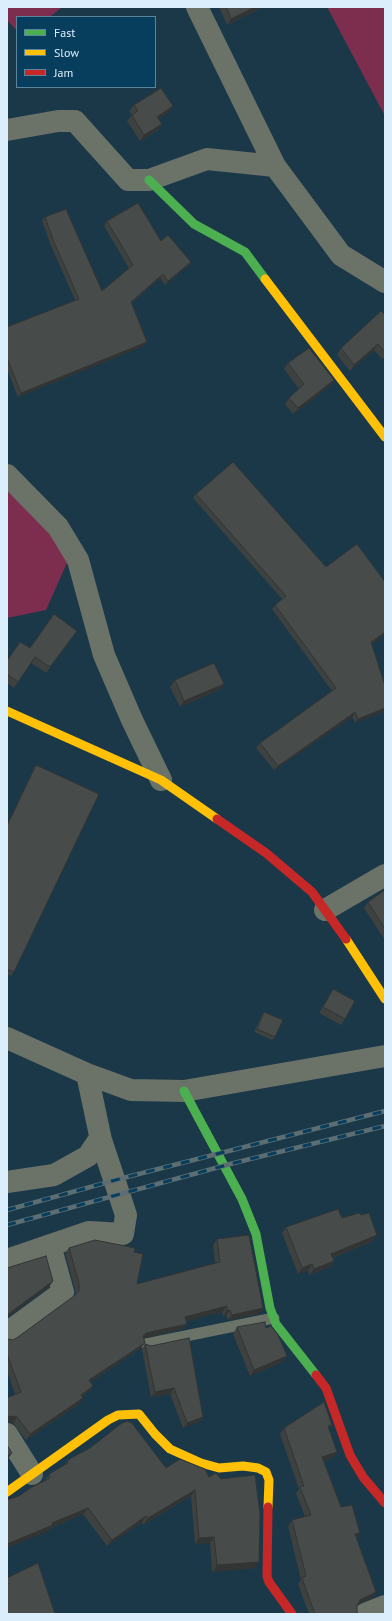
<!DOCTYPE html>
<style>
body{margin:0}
#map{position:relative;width:392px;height:1621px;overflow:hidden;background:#1b3849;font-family:"PT Sans",sans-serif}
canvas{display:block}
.frame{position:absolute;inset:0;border:8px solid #dbeefc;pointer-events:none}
.legend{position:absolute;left:16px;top:16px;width:140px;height:72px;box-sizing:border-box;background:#073d5d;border:1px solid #5c849d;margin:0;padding:5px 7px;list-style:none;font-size:12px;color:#dbeefc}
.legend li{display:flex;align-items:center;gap:8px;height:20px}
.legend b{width:20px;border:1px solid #5c849d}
</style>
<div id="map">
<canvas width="392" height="1621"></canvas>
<div class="frame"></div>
<ul class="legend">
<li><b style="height:5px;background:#4caf50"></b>Fast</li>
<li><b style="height:5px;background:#ffc107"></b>Slow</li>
<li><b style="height:5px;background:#c62828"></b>Jam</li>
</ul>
</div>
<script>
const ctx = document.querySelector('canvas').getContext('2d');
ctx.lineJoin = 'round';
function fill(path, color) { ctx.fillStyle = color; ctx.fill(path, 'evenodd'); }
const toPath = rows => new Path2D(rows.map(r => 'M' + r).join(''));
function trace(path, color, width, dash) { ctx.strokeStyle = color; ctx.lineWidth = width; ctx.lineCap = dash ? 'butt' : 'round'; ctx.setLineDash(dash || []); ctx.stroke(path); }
const green = toPath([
 [7,7,62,7,50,17,17,17,17,31,7,20],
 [327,7,385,7,385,116],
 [7,475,53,522,67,563,46,610,7,618]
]);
const lane = toPath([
 [146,1344,274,1318]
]);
const street = toPath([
 [197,7,275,166,341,255,385,282],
 [7,130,58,121,75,121,128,180,149,180,207,159,275,166],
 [7,475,58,527,78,560,104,655,132,720,161,780],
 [325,910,385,875],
 [7,1038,87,1074,131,1090,184,1091,385,1056],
 [7,1182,54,1175,88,1156,100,1138],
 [7,1260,89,1232,123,1234,126,1215,101,1140,87,1074],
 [7,1333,63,1292,50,1245],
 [7,1434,32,1474],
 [365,1614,385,1606]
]);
const fast = toPath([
 [149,180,194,224,245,252,265,279],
 [184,1091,242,1199,256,1234,270,1308,276,1324,316,1375]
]);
const slow = toPath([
 [265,279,385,437],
 [7,711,161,780,217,819],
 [346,939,385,999],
 [7,1492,108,1420,118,1415,139,1414,155,1434,170,1449,201,1463,219,1468,243,1466,258,1468,266,1472,269,1480,268,1507]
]);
const jam = toPath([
 [217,819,266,853,312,892,346,939],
 [316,1375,326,1388,350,1455,363,1477,385,1503],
 [268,1507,267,1576,269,1582,292,1614]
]);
const rail = toPath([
 [7,1210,123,1178,385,1111],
 [7,1225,234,1163,385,1126]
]);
const wall = toPath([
 [219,7,262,7,261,8,227,25],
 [134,105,169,112,159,119,158,130,140,141,127,121,132,115,129,111],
 [45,217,102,291,129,268,104,226,107,221,161,241,191,262,188,266,165,285,160,278,132,303,147,342,144,346,18,397,7,369,7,327,75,300,51,246,42,221],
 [385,315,385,356,382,359,374,350,350,371,337,355,341,348],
 [288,363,334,380,330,386,293,414,285,404,289,398,299,389,284,369],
 [196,494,326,567,385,582,385,634,372,644,385,686,355,723,352,717,274,770,256,748,260,743,332,691,272,609,275,605,282,599,193,498],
 [73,637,46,673,31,663,14,688,7,683,7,661,30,648],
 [175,680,224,684,219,690,180,707,170,687],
 [36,765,14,972,11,976,7,974,7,825,34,768],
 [385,890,385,939,384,939,364,908,368,902],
 [333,989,345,1019,341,1025,319,1013,329,996],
 [264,1012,275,1037,272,1040,254,1032,262,1015],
 [342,1218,373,1241,333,1258,334,1261,330,1267,309,1275,308,1270,298,1274,282,1233,286,1227],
 [217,1239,259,1314,228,1320,226,1316,223,1316,222,1312,186,1321,182,1329,144,1338,141,1348,90,1382,93,1386,89,1391,82,1397,83,1398,79,1404,26,1440,13,1423,7,1422,7,1398,15,1394,7,1371,7,1339,13,1340,18,1337,75,1296,75,1289,65,1253,69,1248,134,1252,137,1284,215,1263,213,1245],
 [237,1327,266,1328,282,1362,250,1376,233,1334],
 [145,1344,203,1417,199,1422,183,1428,170,1394,151,1397,142,1349],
 [332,1425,329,1429,337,1452,333,1458,324,1461,341,1507,356,1537,376,1592,372,1598,357,1605,357,1612,359,1614,309,1614,298,1584,301,1580,288,1526,292,1520,305,1517,296,1493,299,1489,280,1434,284,1428],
 [180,1459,255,1568,212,1572,210,1543,195,1544,191,1496,143,1525,142,1522,107,1546,83,1514,52,1528,49,1531,45,1480,49,1474,65,1465,67,1461,166,1468]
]);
const shadedWall = toPath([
 [255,7,262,7,261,8,227,25,231,19],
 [173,106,169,112,153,123,157,117],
 [162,124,158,130,140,141,144,135],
 [191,262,188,266,165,285,168,281],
 [163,274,160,278,128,306,131,302],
 [147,342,144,346,18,397,21,393],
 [378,344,374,350,350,371,354,365],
 [334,380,330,386,293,414,298,408],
 [385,632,385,634,368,647,371,642],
 [224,684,219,690,180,707,184,701],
 [385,708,385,711,355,723,358,719],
 [355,712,352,717,274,770,278,766],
 [377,1235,373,1241,327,1260,331,1254],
 [334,1261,330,1267,309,1275,314,1269],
 [312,1264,308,1270,298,1274,302,1268],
 [53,1281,49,1287,7,1318,7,1315],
 [227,1306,222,1312,181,1323,185,1317],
 [263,1308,259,1314,228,1320,232,1315],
 [227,1310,230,1310,226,1316,223,1316],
 [187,1324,182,1329,142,1339,146,1333],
 [145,1343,141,1348,85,1385,89,1380],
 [287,1356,282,1362,250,1376,254,1370],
 [93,1386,89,1391,77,1400,81,1395],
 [174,1388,170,1394,151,1397,155,1392],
 [83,1398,79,1404,26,1440,30,1434],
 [10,1416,17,1417,13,1423,7,1422,7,1417],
 [203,1417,199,1422,183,1428,187,1423],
 [332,1425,328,1431,328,1426],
 [337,1452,333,1458,318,1463,322,1457],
 [12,1453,8,1459,7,1459,7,1456],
 [195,1490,191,1496,143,1525,148,1518],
 [88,1508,83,1514,52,1528,49,1531,7,1548,7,1544,52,1523],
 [146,1516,142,1522,107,1546,112,1540],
 [360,1533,355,1539,355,1534],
 [214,1537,210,1543,195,1544,199,1538],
 [259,1562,255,1568,212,1572,217,1565],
 [376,1592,372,1598,355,1606,360,1600]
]);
const building = toPath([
 [226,7,255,7,231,19,226,7],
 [161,88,173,106,157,117,162,124,144,135,132,115,138,111,134,105,161,88],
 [138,203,161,241,168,235,191,262,168,281,163,274,131,302,147,342,21,393,7,358,7,327,79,299,54,242,45,217,66,209,102,291,133,265,107,221,138,203],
 [381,311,385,315,385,352,378,344,354,365,341,348,381,311],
 [309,348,334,380,298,408,289,398,304,384,288,363,309,348],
 [233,462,326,567,357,544,385,582,385,632,371,642,385,686,385,708,358,719,355,712,278,766,260,743,336,688,275,605,286,596,196,494,233,462],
 [54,614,77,631,50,667,35,657,18,682,7,674,7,661,20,642,30,648,54,614],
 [214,663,224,684,184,701,175,680,214,663],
 [36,765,99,794,14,972,7,969,7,826,36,765],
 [385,890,385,929,368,902,385,890],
 [333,989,355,1001,345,1019,323,1007,333,989],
 [264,1012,283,1020,275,1037,257,1029,264,1012],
 [338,1209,342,1218,359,1213,361,1215,369,1213,377,1235,331,1254,334,1261,314,1269,312,1264,302,1268,286,1227,338,1209],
 [249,1235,263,1308,232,1315,230,1310,227,1310,227,1306,185,1317,187,1324,146,1333,143,1336,145,1343,89,1380,93,1386,81,1395,83,1398,30,1434,17,1417,10,1416,7,1417,7,1398,21,1392,7,1354,7,1339,13,1340,18,1337,74,1296,79,1291,79,1283,69,1248,95,1240,135,1248,134,1252,143,1254,137,1284,220,1262,217,1239,249,1235],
 [46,1256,53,1281,7,1315,7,1270,8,1270,7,1268,46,1256],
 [265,1322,266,1328,271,1326,278,1335,287,1356,254,1370,237,1327,265,1322],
 [189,1338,203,1417,187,1423,174,1388,155,1392,145,1344,151,1346,189,1338],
 [324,1402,332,1425,328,1426,337,1452,322,1457,341,1507,352,1505,360,1533,355,1534,376,1592,360,1600,357,1606,357,1612,359,1614,315,1614,302,1578,306,1576,292,1520,311,1515,300,1487,304,1486,284,1428,324,1402],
 [128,1421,130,1423,131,1422,166,1468,180,1459,205,1469,209,1477,216,1473,221,1479,255,1475,260,1514,259,1562,217,1565,214,1537,199,1538,195,1490,148,1518,146,1516,112,1540,88,1508,52,1523,53,1525,7,1544,7,1500,19,1496,32,1487,50,1478,49,1474,68,1463,67,1461,73,1457,90,1448,122,1423,128,1421],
 [7,1445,12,1453,7,1456,7,1445],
 [38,1563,55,1614,7,1614,7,1578,38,1563]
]);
fill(green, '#7d2d4e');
trace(lane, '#6b7368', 11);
trace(street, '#6b7368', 22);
trace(fast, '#4caf50', 9);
trace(slow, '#ffc107', 9);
trace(jam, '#c62828', 9);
trace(rail, '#5c6e72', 4.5);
trace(rail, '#073d5d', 3, [9]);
fill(wall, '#3d4140');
fill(shadedWall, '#323534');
fill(building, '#474c4b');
trace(building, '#323534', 1);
</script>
